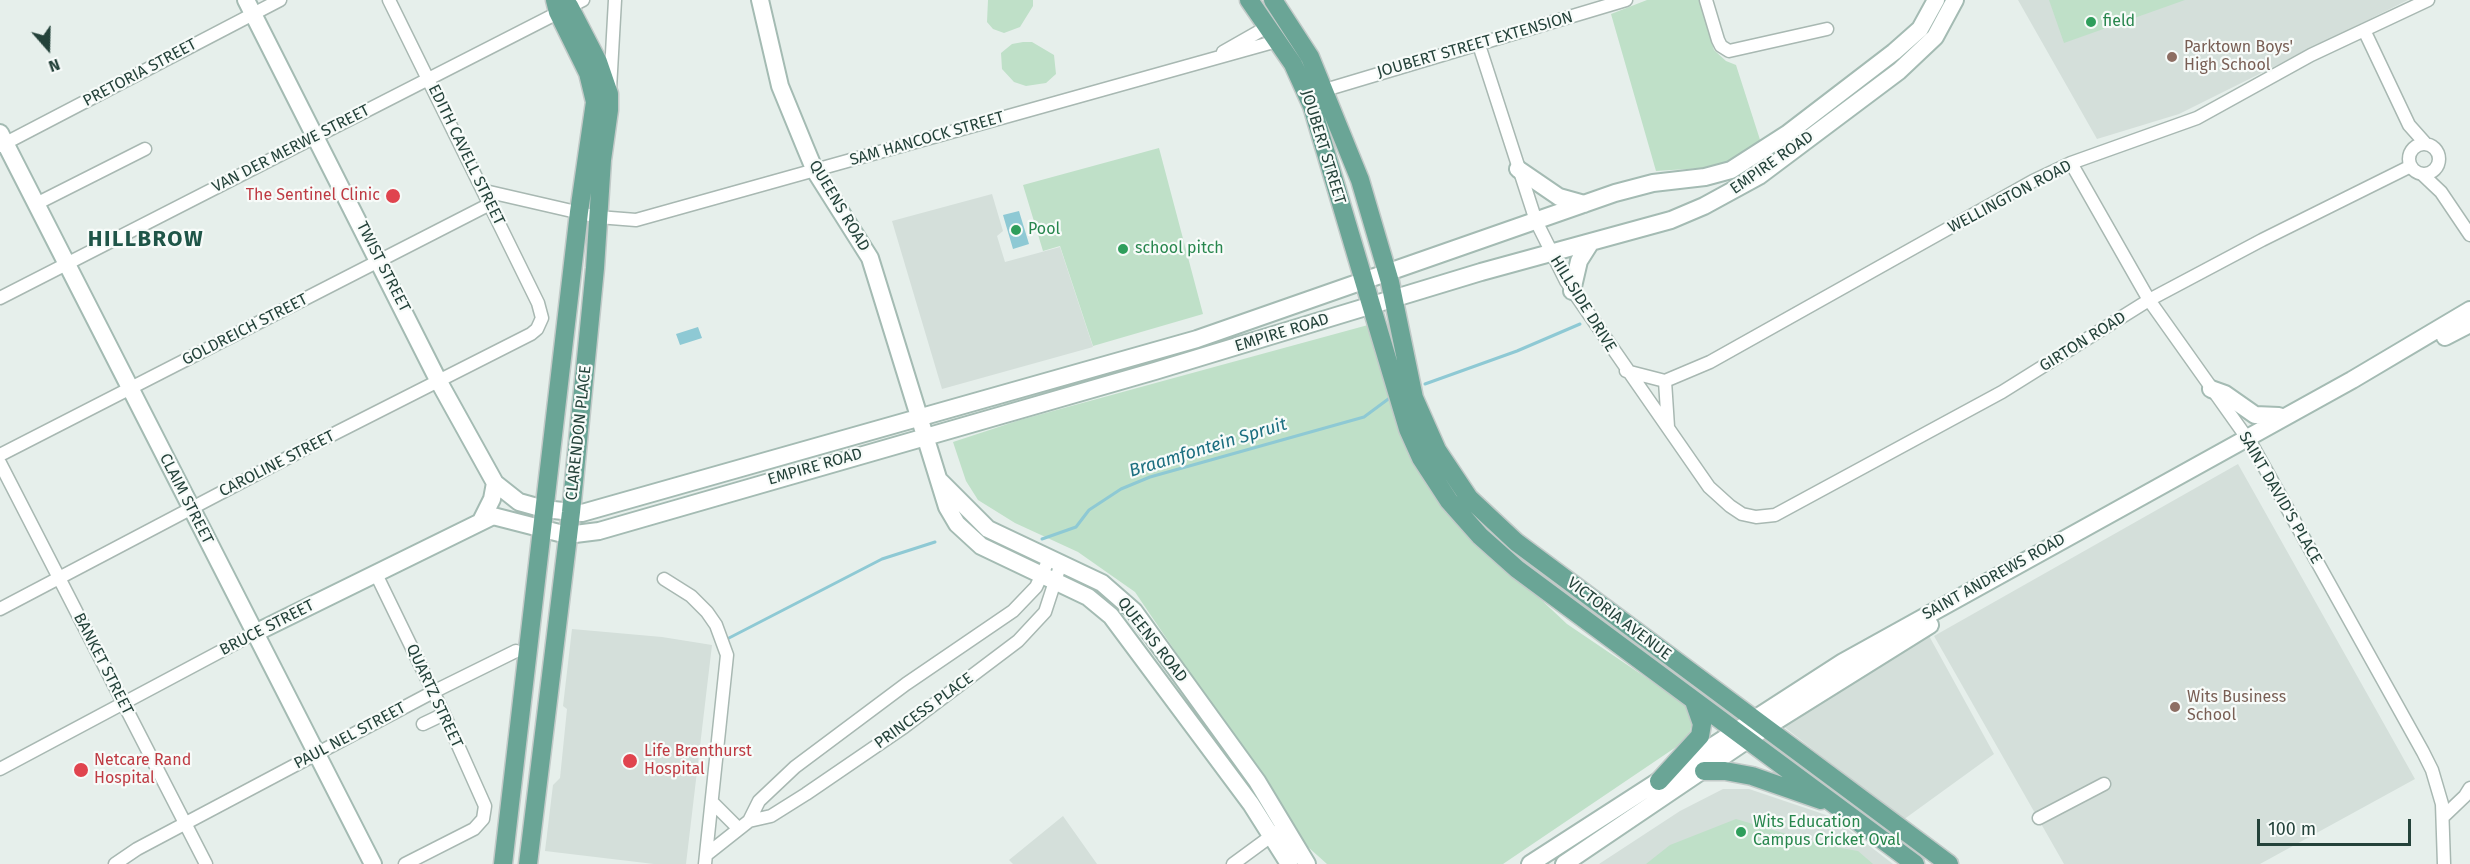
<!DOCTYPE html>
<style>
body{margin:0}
#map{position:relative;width:2470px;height:864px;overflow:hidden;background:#e6efeb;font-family:"Fira Sans",sans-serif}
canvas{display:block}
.north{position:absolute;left:18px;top:18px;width:60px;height:60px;-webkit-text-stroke:4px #f7fbf9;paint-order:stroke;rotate:160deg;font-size:16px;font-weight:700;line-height:24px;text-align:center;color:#24423a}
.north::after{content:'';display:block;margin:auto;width:21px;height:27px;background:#24423a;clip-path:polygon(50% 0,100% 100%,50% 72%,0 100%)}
.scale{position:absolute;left:2257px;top:819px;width:154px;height:27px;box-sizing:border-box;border:3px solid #24423a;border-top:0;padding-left:8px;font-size:18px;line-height:21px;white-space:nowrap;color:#24423a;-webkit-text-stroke:4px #f7fbf9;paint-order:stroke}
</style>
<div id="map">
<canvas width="2470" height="864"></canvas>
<div class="north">N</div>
<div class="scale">100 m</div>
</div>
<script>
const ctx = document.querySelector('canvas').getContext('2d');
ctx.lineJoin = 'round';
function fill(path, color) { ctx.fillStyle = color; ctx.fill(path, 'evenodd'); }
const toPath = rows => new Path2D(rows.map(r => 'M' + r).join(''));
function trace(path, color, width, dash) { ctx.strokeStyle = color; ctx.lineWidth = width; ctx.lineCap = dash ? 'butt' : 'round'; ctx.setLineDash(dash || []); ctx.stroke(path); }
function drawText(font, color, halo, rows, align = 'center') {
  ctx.font = font + ' "Fira Sans",sans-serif'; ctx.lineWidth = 4.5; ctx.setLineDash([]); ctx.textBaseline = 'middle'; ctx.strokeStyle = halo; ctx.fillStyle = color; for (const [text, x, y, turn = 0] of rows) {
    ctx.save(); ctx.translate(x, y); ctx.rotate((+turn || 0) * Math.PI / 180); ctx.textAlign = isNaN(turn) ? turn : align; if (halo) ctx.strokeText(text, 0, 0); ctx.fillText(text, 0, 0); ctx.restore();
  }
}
const built = toPath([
 [2018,0,2408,0,2179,114,2097,139],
 [992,194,1003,231,997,236,1005,262,1060,247,1093,347,942,389,892,221],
 [2238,464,2415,779,2260,864,2064,864,1934,636],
 [572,629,662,637,712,645,686,864,654,864,545,851,553,785,560,778,567,709,563,706],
 [1928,634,1994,754,1903,820,1783,726],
 [1723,789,1749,789,1832,817,1893,864,1599,864,1680,811],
 [1063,816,1097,864,1013,864,1009,860]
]);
const green = toPath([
 [988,0,1033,0,1033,6,1020,27,1004,33,993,29,987,22],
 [1647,0,1700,0,1714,50,1726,61,1736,65,1762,146,1718,167,1656,171,1611,14],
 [2049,0,2185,0,2064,43],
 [1023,42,1032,42,1054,55,1056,74,1046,83,1026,86,1014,82,1002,69,1001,53,1012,44],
 [1159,148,1203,314,1093,346,1060,246,1043,251,1023,185],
 [1368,325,1407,448,1469,532,1567,624,1685,704,1692,723,1688,739,1503,864,1327,864,1308,847,1135,592,1078,552,1015,523,978,500,966,481,953,442,1020,420],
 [1736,819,1824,845,1858,851,1873,864,1646,864,1670,845]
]);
const water = toPath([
 [1019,211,1029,244,1013,249,1003,215],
 [698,327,702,338,680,345,676,334]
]);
const stream = toPath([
 [1425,384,1517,351,1580,324],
 [1042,539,1076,527,1089,510,1121,489,1150,477,1364,417,1391,397],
 [729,638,882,559,935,542]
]);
const street = toPath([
 [1706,0,1718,40,1721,46,1729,51,1827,29],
 [2364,30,2409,125,2425,143],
 [1479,45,1536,221,1566,281,1709,487,1730,506,1742,514,1756,517,1775,515,2002,392,2149,300,2262,240,2411,166],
 [1223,52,1267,27],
 [610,89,615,0],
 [1325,90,1626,0],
 '2409 159a15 15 0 1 1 30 0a15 15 0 1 1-30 0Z',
 [0,146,280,0],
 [2071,163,2149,300,2252,445,2423,752,2432,770,2442,804,2444,864],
 [2422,174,2441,192,2470,235],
 [485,191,598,217,636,220,1277,41],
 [36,204,145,149],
 [0,298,583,0],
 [1626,371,1665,381,1710,362,2033,181,2071,163,2197,118,2311,55,2428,0],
 [1665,381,1668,427],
 [0,455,490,204],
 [0,463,206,864],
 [376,574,444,714,485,806,483,819,474,829,405,864],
 [664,579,691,596,707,612,716,625,727,655,705,864],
 [0,609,308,447,531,334,537,329,542,318,538,303,389,0],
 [423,724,444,714],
 [0,769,255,633],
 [712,802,739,829],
 [2444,816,2465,796,2470,788],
 [2039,818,2104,784],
 [749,821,771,816,806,794,904,727,1018,641,1045,612,1061,563],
 [706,855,749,821,759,801,795,767,906,684,1013,611,1036,587,1049,559],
 [115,864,137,849,433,692,516,651],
 [1233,864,1278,831]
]);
const secondary = toPath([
 [246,0,439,382,495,483,519,502,544,509,582,513,1197,339,1615,193,1653,183,1705,177,1731,170,1787,134,1894,52,1920,29,1936,0],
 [760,0,780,86,805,147,815,171,870,258,947,507,957,524,981,546,1088,597,1111,616,1251,804,1289,864],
 [0,133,373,864],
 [1518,169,1559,197,1584,204],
 [1572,291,1579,261,1591,242],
 [2445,337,2470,324],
 [2211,389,2225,394,2255,415,2279,416],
 [940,481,988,529,1102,583,1134,611,1257,781,1307,864],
 [481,521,492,499,495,483],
 [255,633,493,516,567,535,599,531,1155,371,1481,272,1671,220,1704,206,1759,176,1899,71,1935,37,1955,0],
 [1530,864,1843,662,2352,380,2470,310],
 [1564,864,1765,728,1930,625]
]);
const primary = toPath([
 [1249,0,1293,64,1312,106,1408,429,1421,458,1449,501,1480,536,1517,569,1915,864],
 [1273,0,1310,57,1360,180,1390,282,1414,398,1437,450,1469,498,1516,542,1949,864],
 [1704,771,1725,771,1752,776,1821,800],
 [1659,781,1700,736,1702,724,1694,701],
 [503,864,579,212,595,102,588,73,558,12,555,0],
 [528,864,571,512,595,268,602,160,609,110,609,94,598,62,569,6,563,0]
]);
const markers = [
 [2091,22,6,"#2e9e5b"],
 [2172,57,6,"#8d6e63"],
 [393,196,8,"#e0444e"],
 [1016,230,6,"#2e9e5b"],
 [1123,249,6,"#2e9e5b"],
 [2175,707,6,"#8d6e63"],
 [630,761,8,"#e0444e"],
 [81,770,8,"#e0444e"],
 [1741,832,6,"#2e9e5b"]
];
const leisureNames = [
 ["field",2103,22],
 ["Pool",1028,230],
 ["school pitch",1135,249],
 ["Wits Education",1753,823],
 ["Campus Cricket Oval",1753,841]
];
const streetNames = [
 ["JOUBERT STREET EXTENSION",1475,45,-16],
 ["PRETORIA STREET",140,73,-28],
 ["SAM HANCOCK STREET",927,139,-16],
 ["JOUBERT STREET",1323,147,73],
 ["VAN DER MERWE STREET",291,149,-27],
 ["EDITH CAVELL STREET",466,155,64],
 ["EMPIRE ROAD",1772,163,-35],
 ["WELLINGTON ROAD",2010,197,-28],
 ["QUEENS ROAD",839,206,59],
 ["TWIST STREET",383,267,63],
 ["HILLSIDE DRIVE",1583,304,58],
 ["GOLDREICH STREET",245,330,-27],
 ["EMPIRE ROAD",1282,333,-17],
 ["GIRTON ROAD",2083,342,-32],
 ["CLARENDON PLACE",579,433,-84],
 ["CAROLINE STREET",277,464,-27],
 ["EMPIRE ROAD",815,467,-16],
 ["SAINT DAVID'S PLACE",2280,498,60],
 ["CLAIM STREET",186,499,63],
 ["SAINT ANDREWS ROAD",1994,577,-29],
 ["VICTORIA AVENUE",1619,619,37],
 ["BRUCE STREET",267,628,-27],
 ["QUEENS ROAD",1152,640,52],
 ["BANKET STREET",103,664,63],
 ["QUARTZ STREET",434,696,65],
 ["PRINCESS PLACE",924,711,-36],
 ["PAUL NEL STREET",350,736,-28]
];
const educationNames = [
 ["Parktown Boys'",2184,48],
 ["High School",2184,66],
 ["Wits Business",2187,698],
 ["School",2187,716]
];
const healthNames = [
 ["The Sentinel Clinic",380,196,"right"],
 ["Life Brenthurst",644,752],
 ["Hospital",644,770],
 ["Netcare Rand",94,761],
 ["Hospital",94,779]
];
const waterNames = [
 ["Braamfontein Spruit",1208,448,-17]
];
const districtNames = [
 ["HILLBROW",146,240]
];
fill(built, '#d4dfda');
fill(green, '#bfe0c8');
fill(water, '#8ec9d4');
trace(stream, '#8ec9d4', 3);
trace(street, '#a8b8b2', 15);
trace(secondary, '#a4bbb3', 20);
trace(primary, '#c2cac8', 21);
trace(street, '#fff', 12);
trace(secondary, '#fff', 16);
trace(primary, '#6aa596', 18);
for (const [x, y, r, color] of markers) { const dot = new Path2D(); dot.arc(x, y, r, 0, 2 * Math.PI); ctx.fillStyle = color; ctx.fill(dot); trace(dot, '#f7fbf9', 2); }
drawText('16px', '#27864d', '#f7fbf9', leisureNames, 'left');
drawText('16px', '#24423a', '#f7fbf9', streetNames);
drawText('16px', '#785e54', '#f7fbf9', educationNames, 'left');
drawText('16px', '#be3a42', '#f7fbf9', healthNames, 'left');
drawText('italic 18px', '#1c6f80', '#f7fbf9', waterNames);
ctx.letterSpacing = '1.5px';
drawText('bold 22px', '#1f5548', '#f7fbf9', districtNames);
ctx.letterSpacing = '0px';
</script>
